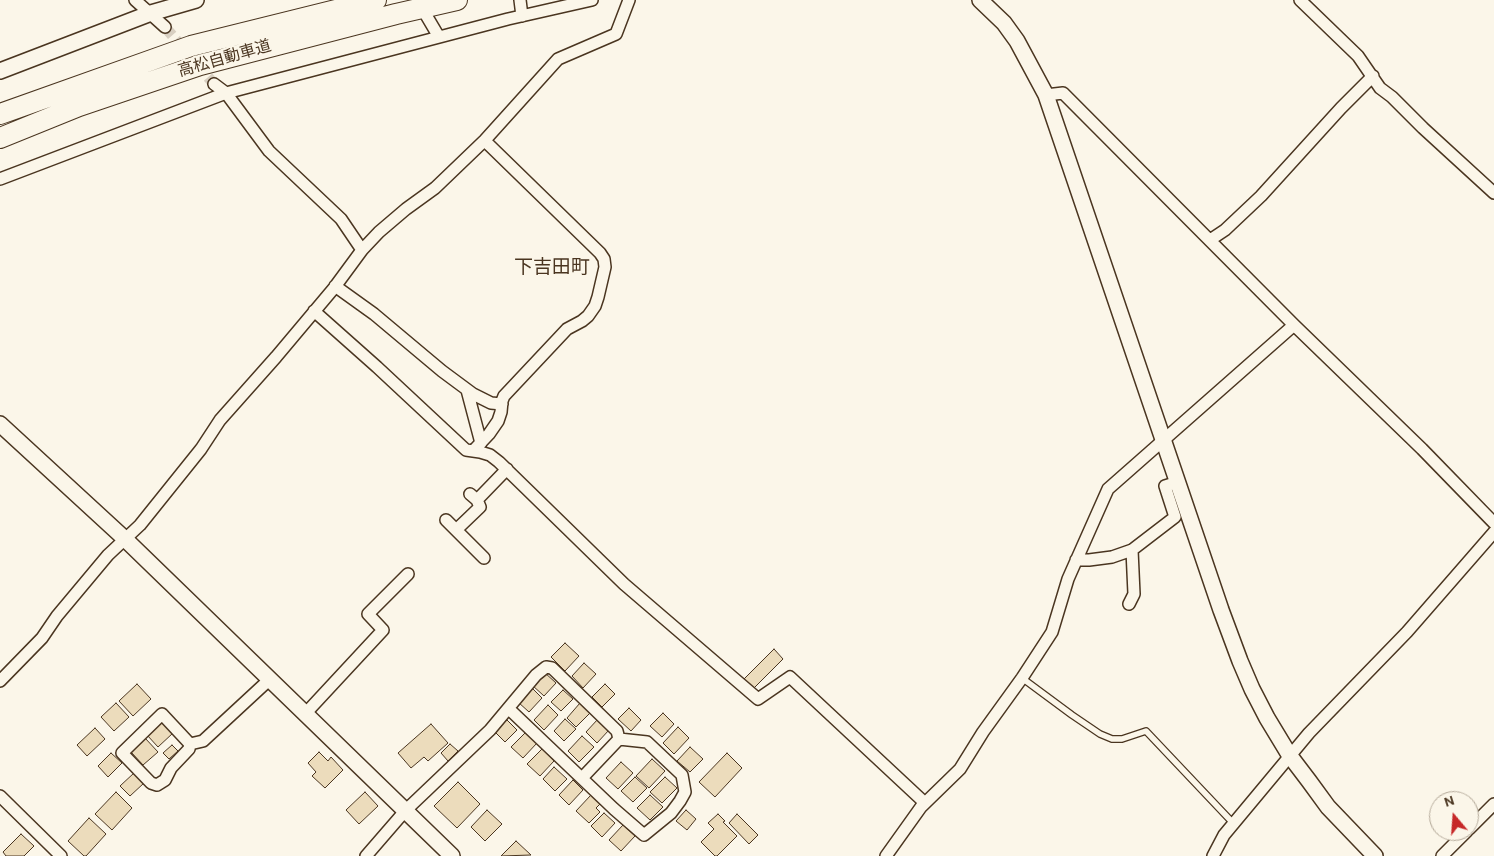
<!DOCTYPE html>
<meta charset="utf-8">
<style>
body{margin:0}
#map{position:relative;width:1494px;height:856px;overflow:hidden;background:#fbf6e9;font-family:Overpass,sans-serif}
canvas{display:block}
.north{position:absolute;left:1429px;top:791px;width:50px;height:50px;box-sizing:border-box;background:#fbf6e9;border:1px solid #b4a999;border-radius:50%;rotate:342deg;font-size:14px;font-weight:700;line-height:20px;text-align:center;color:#4a3520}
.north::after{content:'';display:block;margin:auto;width:18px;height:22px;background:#c62828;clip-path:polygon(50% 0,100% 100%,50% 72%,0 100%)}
</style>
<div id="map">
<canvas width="1494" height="856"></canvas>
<div class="north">N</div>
</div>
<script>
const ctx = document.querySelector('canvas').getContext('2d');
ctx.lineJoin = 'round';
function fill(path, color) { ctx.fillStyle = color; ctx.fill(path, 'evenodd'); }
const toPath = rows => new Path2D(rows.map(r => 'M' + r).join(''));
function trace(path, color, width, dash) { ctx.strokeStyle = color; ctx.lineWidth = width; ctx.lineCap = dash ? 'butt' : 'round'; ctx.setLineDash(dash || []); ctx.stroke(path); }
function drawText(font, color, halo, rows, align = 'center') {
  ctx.font = font + ' Overpass,"Noto Sans JP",sans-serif'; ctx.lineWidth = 4; ctx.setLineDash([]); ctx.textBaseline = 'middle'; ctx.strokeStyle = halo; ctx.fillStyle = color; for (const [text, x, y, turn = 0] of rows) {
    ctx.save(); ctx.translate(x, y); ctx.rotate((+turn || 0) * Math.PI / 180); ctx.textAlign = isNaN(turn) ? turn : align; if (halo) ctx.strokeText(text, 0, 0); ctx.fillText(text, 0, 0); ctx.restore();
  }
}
const building = toPath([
 [565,643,579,656,565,671,551,657,565,643],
 [774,649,783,659,753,689,744,679,774,649],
 [584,663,596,674,583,688,572,676,584,663],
 [544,672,556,683,544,696,532,685,544,672],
 [137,684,151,699,133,716,119,701,137,684],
 [605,684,615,694,602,707,592,697,605,684],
 [532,688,542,698,529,712,518,702,532,688],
 [563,690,573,699,561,711,551,702,563,690],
 [116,703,129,717,114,731,101,717,116,703],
 [580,703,590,713,576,727,567,718,580,703],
 [548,705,558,715,544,730,534,720,548,705],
 [629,708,641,720,631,731,618,719,629,708],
 [663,713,674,724,662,737,650,726,663,713],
 [565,719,576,729,564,741,554,731,565,719],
 [598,719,609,730,597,743,586,732,598,719],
 [507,720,517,730,505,742,495,732,507,720],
 [161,721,173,733,158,747,147,735,161,721],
 [431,724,448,743,428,761,424,757,411,768,398,753,431,724],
 [678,727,689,738,674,754,663,743,678,727],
 [95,728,105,739,87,756,77,745,95,728],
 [526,732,537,743,523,758,511,747,526,732],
 [582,736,594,747,579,762,568,751,582,736],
 [145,738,158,752,143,765,131,752,145,738],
 [450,744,458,751,448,761,441,753,450,744],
 [172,745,178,751,169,759,163,753,172,745],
 [690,747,703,759,690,772,677,761,690,747],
 [542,749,554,761,540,776,527,764,542,749],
 [319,752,328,761,331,757,343,770,325,788,312,776,316,772,308,763,319,752],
 [111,753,122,763,108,777,98,766,111,753],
 [727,753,742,768,715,797,699,782,727,753],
 [652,759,665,771,649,788,636,776,652,759],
 [621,762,633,773,618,789,606,778,621,762],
 [554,767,567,779,555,791,543,779,554,767],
 [134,773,144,783,130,796,120,786,134,773],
 [635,777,647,788,633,802,621,791,635,777],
 [665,777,677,788,662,803,650,792,665,777],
 [573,780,583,790,569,805,559,795,573,780],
 [458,782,480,804,457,828,434,806,458,782],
 [116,792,132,808,112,830,95,814,116,792],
 [365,792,378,806,359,824,346,810,365,792],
 [591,795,600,804,596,808,600,812,589,823,576,811,591,795],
 [650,795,663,807,650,820,637,808,650,795],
 [487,810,502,824,485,841,471,827,487,810],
 [686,810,696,819,687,830,676,821,686,810],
 [604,813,615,823,602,837,591,826,604,813],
 [718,814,725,821,723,822,737,836,717,856,715,856,701,842,714,829,708,823,718,814],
 [737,814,758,835,749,844,729,823,737,814],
 [89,818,106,834,86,856,84,856,68,841,89,818],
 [623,825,635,836,621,851,609,840,623,825],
 [21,834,34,846,24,856,6,856,3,852,21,834],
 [516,841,531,855,501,856,516,841]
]);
const streetTunnel = toPath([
 [165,27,214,84]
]);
const lane = toPath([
 [1022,678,1072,715,1100,734,1112,739,1122,739,1146,731,1234,824]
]);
const street = toPath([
 [135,0,165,27],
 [520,0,522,16],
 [1300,0,1358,56,1380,88,1392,97,1423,128,1494,193],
 [426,15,439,37],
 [214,84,226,93,269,151,341,219,362,250],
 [1046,95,1063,93,1294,325,1422,449,1494,523],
 [0,179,226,93,508,19,592,0],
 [1210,240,1225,230,1261,196,1341,108,1373,76],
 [335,286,374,314,442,371,473,394,491,403,502,404],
 [314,311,377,367,466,450,480,452,490,455,499,462,624,584,758,699,790,677,925,803],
 [467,390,481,443],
 [473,451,489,434,498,421,501,412,502,401,504,396,567,329,582,321,588,316,595,306,598,297,605,267,604,259,600,253,485,141],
 [477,500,507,469],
 [446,520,484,558],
 [456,530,480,507,477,500,470,494],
 [1076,560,1089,560,1112,557,1132,550,1175,517,1165,486,1178,482],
 [1129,604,1134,594,1132,550],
 [0,681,42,638,57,616,108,555,140,525,201,449,220,420,276,357,334,288,362,250,379,232,406,209,435,188,485,140,558,59,616,34,629,0],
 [305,714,383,630,368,614,408,574],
 [190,744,189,749,171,768,165,780,157,785,151,783,122,753,162,714,190,744,203,741,270,679],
 [582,778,619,739],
 [0,796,61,856],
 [1469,829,1494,804],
 [366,856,405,811,490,730,536,675,546,667,552,668,617,731,619,739,647,742,682,775,685,792,680,801,671,813,644,835,614,809,509,709],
 [886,856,921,807,960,769,983,732,1022,678,1052,632,1068,579,1108,489,1294,325],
 [1213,856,1224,835,1309,733,1407,632,1494,532],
 [1442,856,1467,831]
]);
const secondary = toPath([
 [980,0,1004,23,1017,41,1046,95,1221,610,1240,661,1252,689,1267,718,1290,756,1309,781,1328,807,1375,856],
 [0,71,151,13,196,0],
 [0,424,125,539,452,856]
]);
const highway = toPath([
 [0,114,191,46,376,0],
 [0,138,79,106,200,65,396,14,457,0]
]);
const streetNames = [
 ["高松自動車道",225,60,-16]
];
const quarterNames = [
 ["下吉田町",552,269]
];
fill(building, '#ecdcbc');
trace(building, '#4a3520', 1);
trace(streetTunnel, '#d8cfc1', 11, [11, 5.5]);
trace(lane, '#4a3520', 8);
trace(street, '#4a3520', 14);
trace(secondary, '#4a3520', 18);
trace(highway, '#4a3520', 22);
trace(lane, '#fbf6e9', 5.5);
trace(street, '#fbf6e9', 11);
trace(secondary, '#fbf6e9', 15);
trace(highway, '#fbf6e9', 20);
drawText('16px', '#4a3520', '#fbf6e9', streetNames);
drawText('19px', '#4a3520', '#fbf6e9', quarterNames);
</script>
